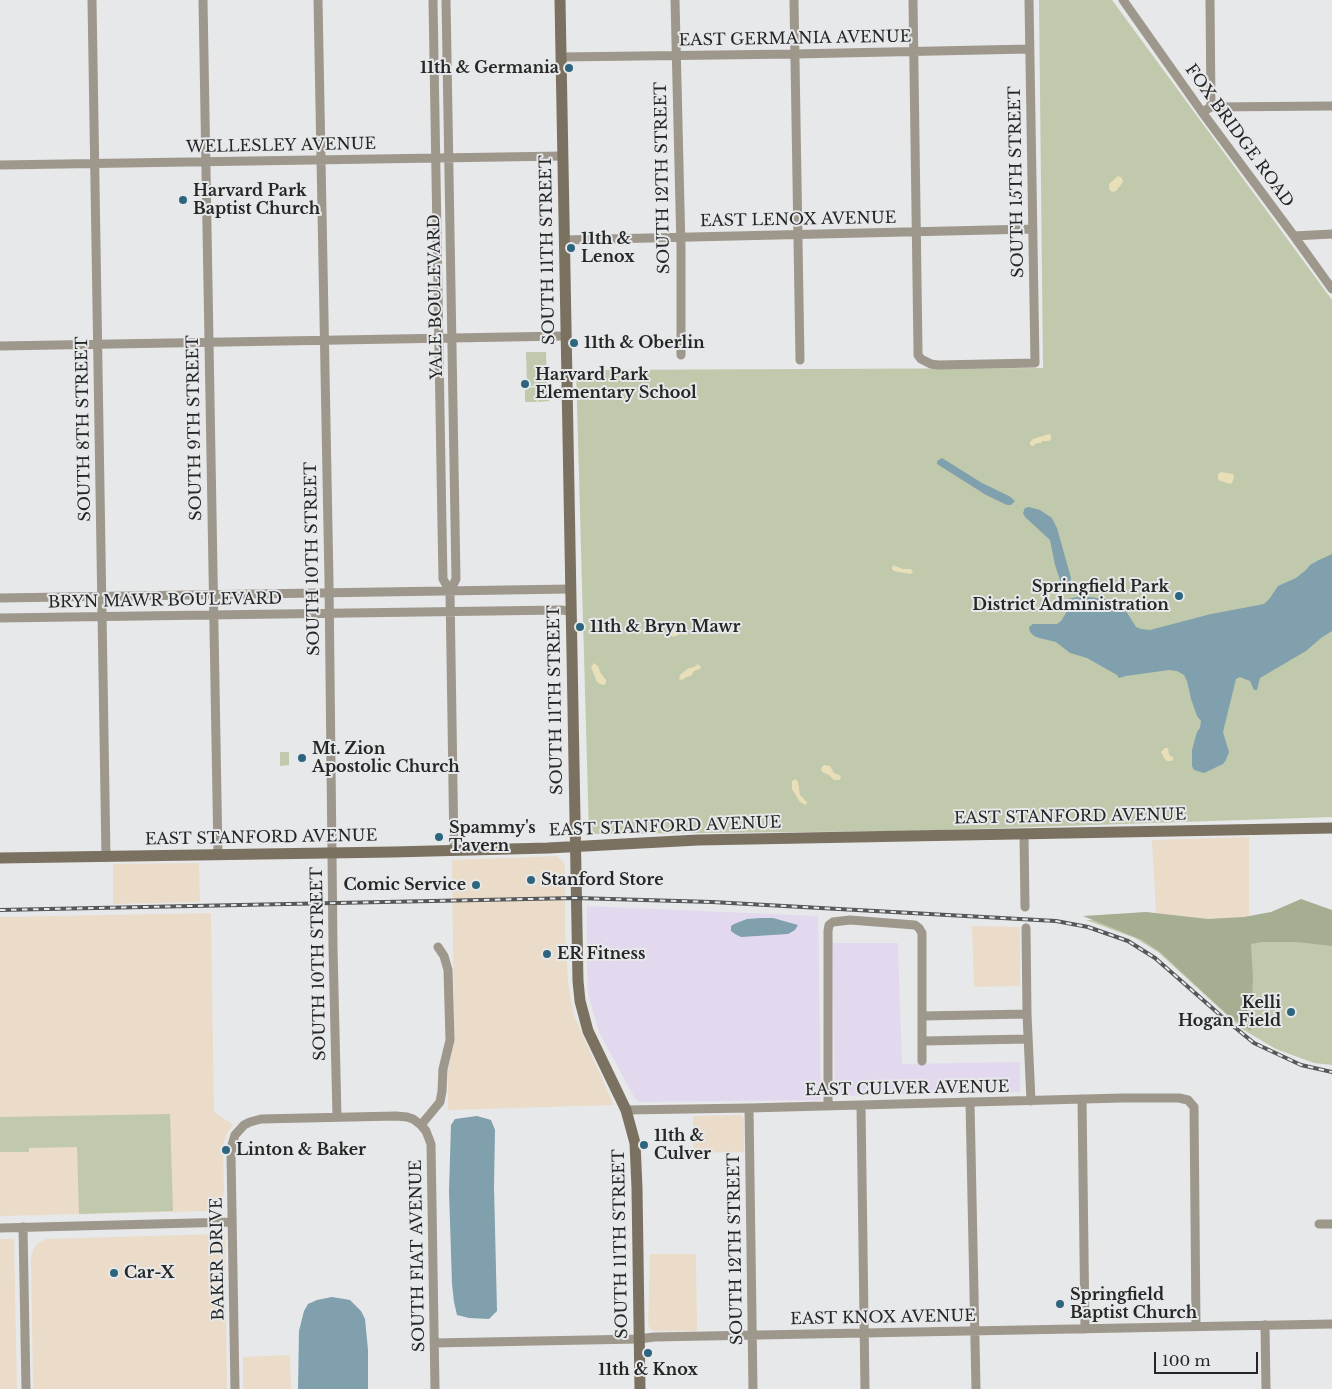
<!DOCTYPE html>
<style>
body{margin:0}
#map{position:relative;width:1332px;height:1389px;overflow:hidden;background:#e7e8ea;font-family:"Libre Baskerville",serif}
canvas{display:block}
.scale{position:absolute;left:1154px;top:1352px;width:104px;height:22px;box-sizing:border-box;border:2px solid #252626;border-top:0;padding-left:6px;font-size:15px;line-height:18px;white-space:nowrap;color:#252626;-webkit-text-stroke:4px #e7e8ea;paint-order:stroke}
</style>
<div id="map">
<canvas width="1332" height="1389"></canvas>
<div class="scale">100 m</div>
</div>
<script>
const ctx = document.querySelector('canvas').getContext('2d');
ctx.lineJoin = 'round';
function fill(path, color) { ctx.fillStyle = color; ctx.fill(path, 'evenodd'); }
const toPath = rows => new Path2D(rows.map(r => 'M' + r).join(''));
function trace(path, color, width, dash) { ctx.strokeStyle = color; ctx.lineWidth = width; ctx.lineCap = dash ? 'butt' : 'round'; ctx.setLineDash(dash || []); ctx.stroke(path); }
function drawText(font, color, halo, rows, align = 'center') {
  ctx.font = font + ' "Libre Baskerville",serif'; ctx.lineWidth = 4; ctx.setLineDash([]); ctx.textBaseline = 'middle'; ctx.strokeStyle = halo; ctx.fillStyle = color; for (const [text, x, y, turn = 0] of rows) {
    ctx.save(); ctx.translate(x, y); ctx.rotate((+turn || 0) * Math.PI / 180); ctx.textAlign = isNaN(turn) ? turn : align; if (halo) ctx.strokeText(text, 0, 0); ctx.fillText(text, 0, 0); ctx.restore();
  }
}
const commercial = toPath([
 [1249,837,1249,932,1157,933,1152,840],
 [556,856,562,860,565,867,565,929,568,983,574,1016,614,1105,448,1110,448,1071,454,1041,452,860],
 [199,863,200,902,113,904,113,864],
 [211,913,214,1112,233,1125,226,1135,223,1147,224,1191,221,1202,212,1209,207,1211,0,1216,0,917],
 [972,926,1020,927,1020,986,974,987],
 [741,1115,744,1118,744,1152,693,1153,693,1116],
 [219,1234,223,1234,225,1238,227,1389,33,1389,31,1258,33,1250,38,1243,46,1239],
 [0,1239,14,1239,17,1389,0,1389],
 [650,1254,696,1254,697,1331,656,1331,651,1330,648,1325],
 [290,1355,291,1389,243,1389,243,1357]
]);
const industrial = toPath([
 [587,906,818,916,821,1100,639,1102,634,1097,599,1032,588,994,587,973],
 [832,943,898,943,902,1064,1020,1062,1020,1092,838,1096,835,1094]
]);
const green = toPath([
 [1039,0,1112,0,1332,300,1332,817,913,831,589,834,576,370,1043,368],
 [526,352,546,352,547,386,527,386],
 [536,387,537,402,525,402,525,388],
 [537,387,549,387,549,401,538,402],
 [280,752,289,752,289,765,280,766],
 [1086,920,1157,920,1332,932,1332,1065,1314,1063,1276,1049,1242,1029,1158,952,1135,938],
 [170,1114,173,1211,79,1214,77,1147,29,1148,29,1152,0,1152,0,1117]
]);
const forest = toPath([
 [1301,899,1332,910,1332,946,1297,942,1261,942,1251,944,1253,978,1252,997,1249,1003,1247,1013,1251,1031,1229,1016,1160,952,1142,940,1083,916,1146,912,1208,919,1244,917,1271,912]
]);
const sand = toPath([
 [1118,176,1122,178,1123,182,1116,191,1112,192,1109,189,1109,184],
 [1049,434,1051,435,1051,439,1049,441,1042,441,1041,443,1037,443,1033,446,1030,445,1030,442,1033,439],
 [1221,472,1233,474,1234,477,1232,483,1230,484,1218,480,1218,474],
 [893,565,903,569,911,569,913,573,910,574,894,571,892,569],
 [679,627,687,629,688,631,687,635,680,634,674,637,670,635,671,630],
 [594,663,598,666,600,672,606,680,606,683,604,685,600,684,597,682,591,667],
 [698,664,701,667,700,669,694,671,691,676,686,677,682,680,679,679,680,675,687,669,694,667],
 [1165,748,1168,748,1169,755,1174,758,1172,761,1167,761,1164,758,1161,752],
 [824,765,830,766,834,773,841,776,840,780,834,780,829,775,822,772,821,768],
 [796,779,798,782,800,795,807,802,806,805,800,802,792,789,792,781]
]);
const water = toPath([
 [942,458,982,483,1009,496,1015,501,1011,505,1007,505,986,495,937,464,937,461],
 [1029,507,1040,510,1052,518,1057,528,1071,578,1070,584,1066,586,1061,583,1055,565,1050,540,1025,517,1023,513,1025,508],
 [1332,554,1332,631,1321,638,1306,651,1260,678,1257,690,1254,690,1250,681,1240,677,1236,679,1223,732,1229,752,1226,760,1223,764,1204,773,1194,770,1192,766,1192,750,1197,732,1200,728,1201,721,1197,716,1191,699,1187,681,1184,675,1177,671,1169,670,1126,676,1119,678,1117,675,1087,658,1070,653,1056,642,1039,638,1034,636,1030,632,1029,627,1033,624,1057,624,1061,621,1066,613,1068,599,1081,596,1105,599,1116,603,1126,611,1136,627,1141,629,1150,630,1211,614,1264,604,1270,598,1278,586,1296,578,1306,570,1310,565,1319,560],
 [761,918,773,918,798,925,795,930,788,934,741,937,735,934,731,931,731,926,734,924,747,919],
 [477,1116,491,1120,495,1130,494,1187,497,1311,489,1319,469,1318,457,1315,454,1302,452,1284,449,1191,451,1125,455,1119],
 [332,1297,350,1300,361,1311,365,1319,368,1350,368,1389,298,1389,299,1331,304,1311,308,1304,317,1300]
]);
const street = toPath([
 [92,0,106,857],
 [203,0,218,855],
 [318,0,329,581,333,947,337,1117],
 [433,0,442,526,443,579,450,591,454,851],
 [446,0,456,579,450,591],
 [675,0,681,248,681,355],
 [794,0,800,360],
 [913,0,918,350,918,355,921,359,931,364,938,365,1035,363,1029,0],
 [1123,0,1202,112,1294,236,1332,289],
 [1210,0,1211,107],
 [561,57,795,54,1029,49],
 [1202,112,1211,107,1332,106],
 [0,165,563,156],
 [1294,236,1332,234],
 [564,240,1033,229],
 [0,346,565,336],
 [0,598,570,589],
 [0,618,560,610,571,611],
 [1024,835,1025,907],
 [1026,928,1027,1014,1031,1101],
 [923,1016,1027,1014],
 [923,1041,1028,1039],
 [1082,1099,1085,1329],
 [970,1102,976,1389],
 [861,1105,865,1389],
 [828,1106,828,931,829,925,833,922,850,920,915,925,919,928,922,933,922,1061],
 [749,1108,753,1389],
 [626,1110,749,1108,1122,1098,1179,1098,1188,1100,1194,1107,1196,1326],
 [421,1125,440,1102,442,1091,443,1069,450,1040,448,970,444,956,438,947],
 [1319,1224,1332,1224],
 [23,1227,26,1389],
 [0,1228,232,1222],
 [1265,1325,1266,1389],
 [434,1343,639,1339,654,1337,864,1333,1332,1324],
 [235,1389,231,1155,232,1145,235,1135,244,1125,250,1122,261,1119,396,1116,407,1117,413,1119,421,1125,426,1131,431,1144,435,1389]
]);
const secondary = toPath([
 [560,0,578,981,580,1001,588,1031,626,1110,635,1143,637,1188,640,1389],
 [0,858,393,852,548,848,698,840,1332,828]
]);
const rail = toPath([
 [0,910,576,898,712,902,1056,921,1088,927,1128,941,1155,958,1227,1021,1254,1043,1301,1065,1332,1072]
]);
const markers = [
 [569,68,5,"#2d657f"],
 [183,200,5,"#2d657f"],
 [571,248,5,"#2d657f"],
 [574,343,5,"#2d657f"],
 [525,384,5,"#2d657f"],
 [1179,596,5,"#2d657f"],
 [580,627,5,"#2d657f"],
 [302,758,5,"#2d657f"],
 [439,837,5,"#2d657f"],
 [531,880,5,"#2d657f"],
 [476,885,5,"#2d657f"],
 [547,954,5,"#2d657f"],
 [1291,1012,5,"#2d657f"],
 [644,1145,5,"#2d657f"],
 [226,1150,5,"#2d657f"],
 [114,1273,5,"#2d657f"],
 [1060,1304,5,"#2d657f"],
 [648,1353,5,"#2d657f"]
];
const streetNames = [
 ["EAST GERMANIA AVENUE",795,39,-1],
 ["FOX BRIDGE ROAD",1239,136,54],
 ["WELLESLEY AVENUE",281,146,-1],
 ["SOUTH 12TH STREET",663,178,-91],
 ["SOUTH 15TH STREET",1017,182,-91],
 ["EAST LENOX AVENUE",798,220,-1],
 ["SOUTH 11TH STREET",548,250,-91],
 ["YALE BOULEVARD",436,297,-91],
 ["SOUTH 9TH STREET",195,428,-91],
 ["SOUTH 8TH STREET",84,429,-91],
 ["SOUTH 10TH STREET",313,559,-91],
 ["BRYN MAWR BOULEVARD",165,601,-1],
 ["SOUTH 11TH STREET",556,700,-91],
 ["EAST STANFORD AVENUE",1070,817,-1],
 ["EAST STANFORD AVENUE",665,827,-2],
 ["EAST STANFORD AVENUE",261,838,-1],
 ["SOUTH 10TH STREET",319,964,-91],
 ["EAST CULVER AVENUE",907,1089,-1],
 ["SOUTH 11TH STREET",621,1244,-91],
 ["SOUTH 12TH STREET",736,1249,-91],
 ["SOUTH FIAT AVENUE",418,1256,-91],
 ["BAKER DRIVE",218,1259,-91],
 ["EAST KNOX AVENUE",883,1318,-1]
];
const poiNames = [
 ["11th & Germania",559,68,"right"],
 ["Harvard Park",193,191],
 ["Baptist Church",193,209],
 ["11th &",581,239],
 ["Lenox",581,257],
 ["11th & Oberlin",584,343],
 ["Harvard Park",535,375],
 ["Elementary School",535,393],
 ["Springfield Park",1169,587,"right"],
 ["District Administration",1169,605,"right"],
 ["11th & Bryn Mawr",590,627],
 ["Mt. Zion",312,749],
 ["Apostolic Church",312,767],
 ["Spammy's",449,828],
 ["Tavern",449,846],
 ["Stanford Store",541,880],
 ["Comic Service",466,885,"right"],
 ["ER Fitness",557,954],
 ["Kelli",1281,1003,"right"],
 ["Hogan Field",1281,1021,"right"],
 ["11th &",654,1136],
 ["Culver",654,1154],
 ["Linton & Baker",236,1150],
 ["Car-X",124,1273],
 ["Springfield",1070,1295],
 ["Baptist Church",1070,1313],
 ["11th & Knox",648,1370,"center"]
];
fill(commercial, '#eadcc9');
fill(industrial, '#e3d9ee');
fill(green, '#c1c9ad');
fill(forest, '#a5ae91');
fill(sand, '#e8dfb9');
fill(water, '#7fa0ac');
trace(street, '#9e978c', 9);
trace(secondary, '#7b7160', 11);
trace(rail, '#565758', 4);
trace(rail, '#e7e8ea', 2, [5.5]);
for (const [x, y, r, color] of markers) { const dot = new Path2D(); dot.arc(x, y, r, 0, 2 * Math.PI); ctx.fillStyle = color; ctx.fill(dot); trace(dot, '#e7e8ea', 2); }
drawText('16px', '#252626', '#e7e8ea', streetNames);
drawText('bold 16px', '#252626', '#e7e8ea', poiNames, 'left');
</script>
